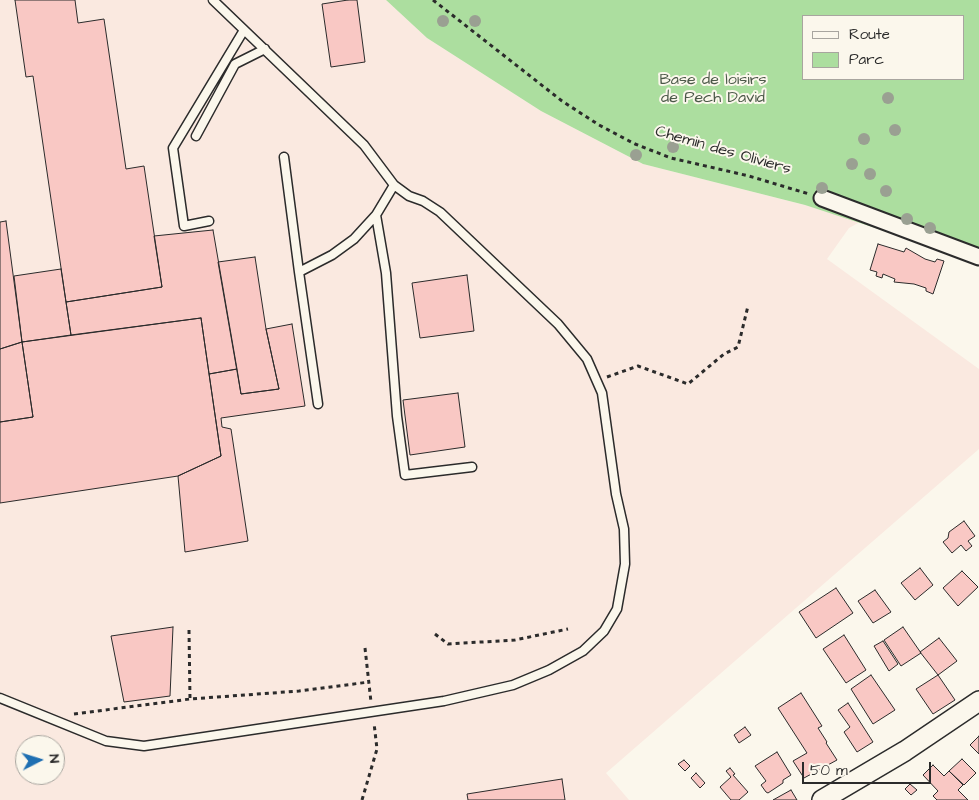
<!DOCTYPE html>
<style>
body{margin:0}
#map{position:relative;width:979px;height:800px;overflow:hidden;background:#fbf7ec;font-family:"Architects Daughter",sans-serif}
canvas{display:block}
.legend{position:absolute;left:802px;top:15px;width:162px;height:65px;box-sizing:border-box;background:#fbf7ec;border:1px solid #a8a59f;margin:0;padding:6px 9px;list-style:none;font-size:15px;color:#2b2b2b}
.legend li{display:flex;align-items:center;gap:10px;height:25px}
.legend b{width:25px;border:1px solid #a8a59f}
.north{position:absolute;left:15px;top:735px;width:50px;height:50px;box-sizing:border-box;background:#fbf7ec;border:1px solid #a8a59f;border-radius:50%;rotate:85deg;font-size:14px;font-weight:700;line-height:20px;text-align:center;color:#2b2b2b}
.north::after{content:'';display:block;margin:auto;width:18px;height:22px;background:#1f6fb2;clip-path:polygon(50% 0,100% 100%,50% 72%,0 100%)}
.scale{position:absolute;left:802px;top:762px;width:129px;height:22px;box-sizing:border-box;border:2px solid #2b2b2b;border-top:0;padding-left:6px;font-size:15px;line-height:18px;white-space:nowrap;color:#2b2b2b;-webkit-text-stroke:4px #fbf7ec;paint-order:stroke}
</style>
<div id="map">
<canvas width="979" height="800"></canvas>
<ul class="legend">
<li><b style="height:6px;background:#fbf7ec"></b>Route</li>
<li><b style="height:14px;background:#acde9f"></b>Parc</li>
</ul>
<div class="north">N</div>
<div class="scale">50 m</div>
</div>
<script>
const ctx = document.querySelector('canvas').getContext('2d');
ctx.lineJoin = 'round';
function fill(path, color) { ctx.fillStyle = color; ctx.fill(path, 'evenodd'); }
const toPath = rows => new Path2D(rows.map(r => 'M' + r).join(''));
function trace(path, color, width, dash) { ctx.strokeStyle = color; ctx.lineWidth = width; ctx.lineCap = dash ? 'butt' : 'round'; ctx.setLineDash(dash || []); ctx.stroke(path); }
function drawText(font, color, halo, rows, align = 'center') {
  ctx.font = font + ' "Architects Daughter",sans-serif'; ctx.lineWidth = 4; ctx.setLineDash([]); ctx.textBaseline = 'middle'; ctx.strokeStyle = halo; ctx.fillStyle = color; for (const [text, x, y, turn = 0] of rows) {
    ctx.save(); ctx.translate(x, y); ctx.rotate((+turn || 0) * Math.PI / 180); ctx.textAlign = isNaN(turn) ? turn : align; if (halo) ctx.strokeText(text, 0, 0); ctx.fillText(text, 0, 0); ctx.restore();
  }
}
const built = toPath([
 [0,0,386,0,427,38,541,111,643,164,805,205,860,222,849,228,827,259,979,369,979,449,606,773,629,800,0,800],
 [25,745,55,745,55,775,25,775]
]);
const green = toPath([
 [386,0,979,0,979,262,805,205,643,164,541,111,427,38],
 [803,16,963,16,963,79,803,79]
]);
const building = toPath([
 [15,0,75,0,78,23,104,19,126,169,144,166,162,287,66,302,33,76,26,77,15,0],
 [348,0,357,0,365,62,331,67,322,4,348,0],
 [6,221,22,342,0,349,0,222,6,221],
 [213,230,237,369,209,374,201,318,71,335,66,302,162,287,154,236,213,230],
 [878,244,904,252,906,248,925,259,935,262,937,259,944,261,933,294,926,291,926,288,914,284,894,282,895,279,883,274,882,278,876,276,877,272,870,270,878,244],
 [255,257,266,329,279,389,241,394,218,262,255,257],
 [61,269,71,335,22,342,14,276,61,269],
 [467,275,474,331,420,338,412,283,467,275],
 [201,318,221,456,178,476,0,503,0,422,33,417,22,342,201,318],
 [292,324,305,406,221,418,222,427,231,429,248,541,185,552,178,476,221,456,209,374,237,369,241,394,279,389,266,329,292,324],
 [22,342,33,417,0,422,0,349,22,342],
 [458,393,465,447,410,455,403,400,458,393],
 [964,521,975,536,968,541,972,546,966,551,961,545,952,553,943,542,948,538,949,532,964,521],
 [920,568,933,585,915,600,901,583,920,568],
 [962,571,978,587,958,606,943,588,962,571],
 [836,588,853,613,816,638,799,612,836,588],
 [875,590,891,612,873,623,858,601,875,590],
 [173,627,170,696,124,702,111,636,173,627],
 [903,627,921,653,901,666,884,640,903,627],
 [844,635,866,670,846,683,823,649,844,635],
 [939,638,957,661,938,675,920,652,939,638],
 [883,641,898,664,889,671,874,646,883,641],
 [871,675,895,710,873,724,851,689,871,675],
 [938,675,955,700,933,714,916,689,938,675],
 [801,693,822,726,818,728,827,742,826,743,837,760,804,778,793,761,807,753,778,708,801,693],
 [848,703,873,742,857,752,844,732,850,727,838,710,848,703],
 [745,727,751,735,739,743,734,735,745,727],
 [979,736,979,754,970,745,979,736],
 [777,752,791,775,783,780,783,783,768,793,766,792,761,785,766,781,755,766,777,752],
 [962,759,976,773,964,785,949,771,962,759],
 [684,760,690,766,685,771,678,764,684,760],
 [933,765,944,776,949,771,963,785,958,790,968,800,937,800,933,796,938,791,923,775,933,765],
 [730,768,735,774,733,775,748,792,739,800,731,800,720,787,731,777,726,771,730,768],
 [696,773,705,783,700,788,691,778,696,773],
 [562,779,565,800,468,800,467,794,562,779],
 [910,784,917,790,911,795,905,789,910,784],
 [791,790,797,800,773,800,791,790]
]);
const path = toPath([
 [433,0,562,101,599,125,635,144,671,158,749,176,809,194],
 [607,377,638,366,688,384,724,354,738,347,748,306],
 [189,630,190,699],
 [435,634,448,644,515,640,568,629],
 [365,648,371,702],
 [74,714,190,699,299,691,369,682],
 [362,800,377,749,374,723]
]);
const service = toPath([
 [196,136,235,64,265,49],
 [284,157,299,272],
 [394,185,376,215,386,273,397,416,405,475,472,467],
 [209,221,184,226,173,148,244,30],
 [318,404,299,272,332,255,354,239,376,215],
 [0,698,106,741,144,746,444,701,513,685,549,670,583,651,604,631,617,609,625,564,624,529,616,494,602,393,587,359,558,324,440,212,423,201,409,196,394,185,364,145,213,0]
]);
const minor = toPath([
 [822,198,979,257]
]);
const tertiary = toPath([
 [822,800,905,751,979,701]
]);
const trees = [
 [443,21],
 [475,21],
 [888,98],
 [895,130],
 [864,139],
 [673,147],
 [636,155],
 [852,164],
 [870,174],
 [822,188],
 [886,191],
 [907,219],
 [930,228]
];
const parkNames = [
 ["Base de loisirs",713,81],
 ["de Pech David",713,99]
];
const streetNames = [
 ["Chemin des Oliviers",723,151,16]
];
fill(built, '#fae9e0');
fill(green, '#acde9f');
fill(building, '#f9c8c4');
trace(building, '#2b2b2b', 1);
trace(service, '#2b2b2b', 11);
trace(minor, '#2b2b2b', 19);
trace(tertiary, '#2b2b2b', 22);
trace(path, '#2b2b2b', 3, [4, 4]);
trace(service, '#fbf7ec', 8);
trace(minor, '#fbf7ec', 15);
trace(tertiary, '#fbf7ec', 19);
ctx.fillStyle = '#9aa092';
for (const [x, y] of trees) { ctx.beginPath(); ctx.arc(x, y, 6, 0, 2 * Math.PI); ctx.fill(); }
drawText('16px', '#4b5848', '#fbf7ec', parkNames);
drawText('16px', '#2b2b2b', '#fbf7ec', streetNames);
</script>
